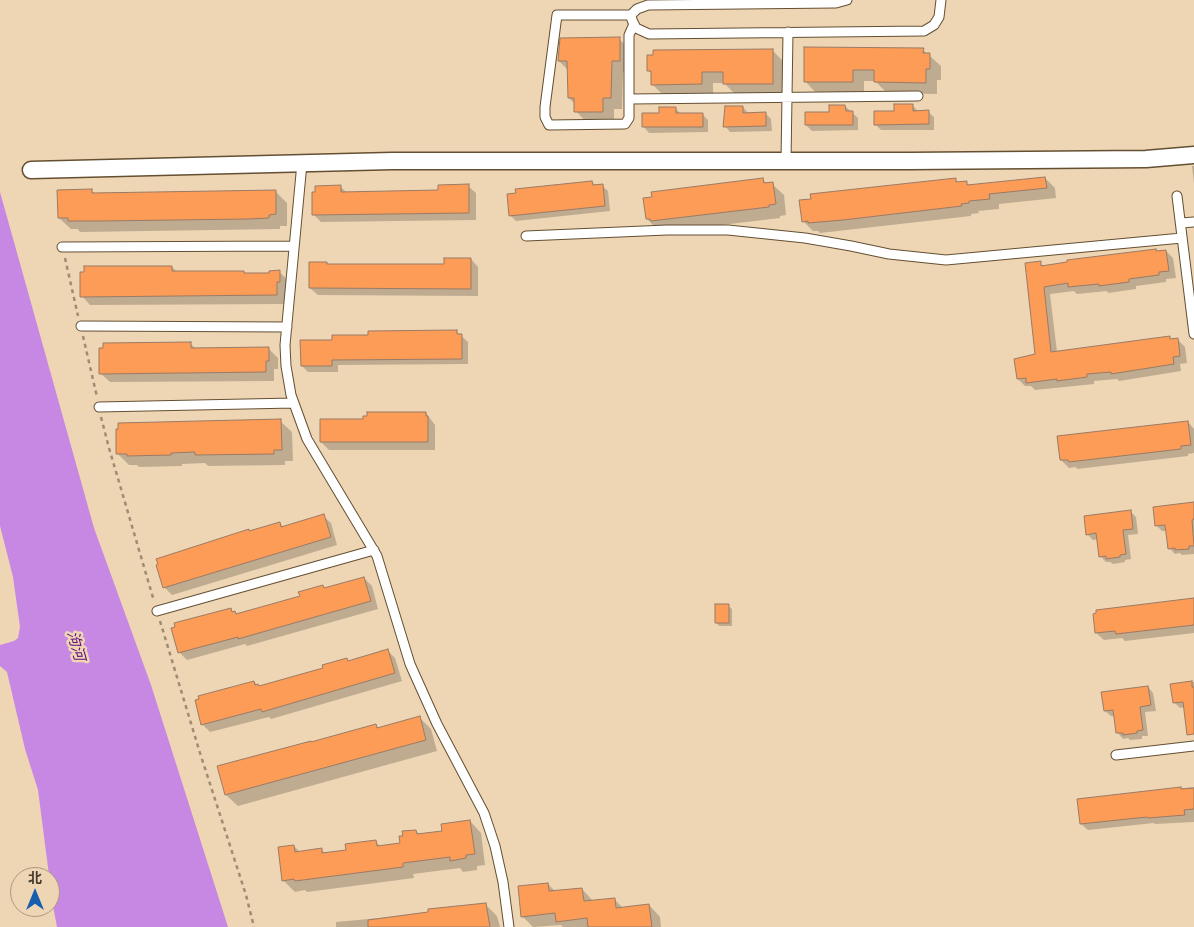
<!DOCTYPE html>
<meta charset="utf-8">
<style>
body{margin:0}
#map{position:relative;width:1194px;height:927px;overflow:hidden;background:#eed6b5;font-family:Roboto,"Noto Sans SC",sans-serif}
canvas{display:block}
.north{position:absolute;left:10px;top:867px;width:50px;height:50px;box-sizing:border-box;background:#eed6b5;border:1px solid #aa987f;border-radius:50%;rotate:0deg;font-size:14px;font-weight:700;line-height:20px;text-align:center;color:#443a2d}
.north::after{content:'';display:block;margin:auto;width:18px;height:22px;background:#175eae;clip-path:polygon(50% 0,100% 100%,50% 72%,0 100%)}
</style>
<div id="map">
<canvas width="1194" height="927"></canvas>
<div class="north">北</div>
</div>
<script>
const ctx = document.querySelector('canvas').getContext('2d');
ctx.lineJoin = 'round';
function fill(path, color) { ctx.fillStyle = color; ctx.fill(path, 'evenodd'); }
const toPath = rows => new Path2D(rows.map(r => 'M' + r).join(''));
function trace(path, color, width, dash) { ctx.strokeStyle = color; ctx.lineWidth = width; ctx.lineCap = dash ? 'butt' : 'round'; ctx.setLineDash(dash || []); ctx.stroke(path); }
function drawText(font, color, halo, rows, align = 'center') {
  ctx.font = font + ' Roboto,"Noto Sans SC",sans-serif'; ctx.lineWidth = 5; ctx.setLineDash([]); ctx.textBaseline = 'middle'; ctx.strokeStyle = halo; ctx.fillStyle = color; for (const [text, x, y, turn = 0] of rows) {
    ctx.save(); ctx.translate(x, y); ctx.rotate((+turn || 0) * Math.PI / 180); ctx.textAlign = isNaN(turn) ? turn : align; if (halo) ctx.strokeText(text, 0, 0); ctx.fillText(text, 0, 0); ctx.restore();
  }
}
const water = toPath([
 [0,192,94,528,151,685,228,927,57,927,53,906,38,790,25,749,7,672,0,666,0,645,14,641,18,638,20,627,13,577,0,526]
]);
const shadow = toPath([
 [619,39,631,50,631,72,623,72,622,109,614,109,614,123,587,123,576,111,576,105,569,98,568,70,559,61],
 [772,50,784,62,784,95,736,95,724,83,713,83,713,95,664,96,652,84,652,74,648,70],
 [923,50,941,66,941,80,937,80,937,94,887,93,875,81,864,81,864,93,816,93,805,81],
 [912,105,918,111,928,112,934,117,934,130,881,130,875,124,896,112],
 [845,106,858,118,858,130,812,131,806,125],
 [743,107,748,113,766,114,771,119,772,131,730,132,725,126],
 [675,108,681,114,702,114,708,120,708,132,649,133,644,127,660,115],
 [1192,166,1194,166,1194,183],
 [1045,178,1055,188,1056,198,999,204,999,209,978,211,979,213,971,214,971,216,820,233,818,231,813,231,803,221,955,179,959,183,966,183,970,186],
 [763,180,767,184,772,184,784,195,786,215,780,216,780,218,663,232,658,230,647,219],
 [592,182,596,186,602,186,608,191,610,211,516,221,510,215],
 [468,186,476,193,476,220,321,222,313,214,341,187,347,193,439,192],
 [92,191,96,194,275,191,287,203,287,226,280,226,280,229,80,232,78,229,71,229,59,218],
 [1156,250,1157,252,1166,251,1173,258,1176,278,1166,279,1166,282,1136,286,1136,289,1108,293,1107,291,1077,294,1074,291,1050,294,1057,352,1169,337,1172,340,1177,339,1185,347,1187,363,1180,364,1181,371,1119,381,1117,379,1094,381,1094,384,1035,390,1031,386,1025,386,1018,379,1037,355,1040,263,1044,266],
 [471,259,478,267,478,296,318,295,310,288,327,263,329,265,445,266],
 [172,267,177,272,244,272,246,274,270,274,279,272,288,280,288,290,285,290,285,304,90,305,82,296],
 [456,331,468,342,468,364,338,365,338,372,308,372,302,366,333,342,369,336],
 [191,344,196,349,269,349,278,358,278,369,274,369,274,381,110,382,100,373,104,350],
 [426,413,435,425,435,450,329,450,321,442,364,420],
 [280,421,292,432,293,461,285,461,285,465,208,466,205,463,182,464,182,466,139,467,137,465,129,465,117,453],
 [1188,422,1194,429,1194,453,1188,454,1188,456,1077,469,1076,467,1069,468,1061,460],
 [1194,503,1194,554,1182,555,1180,553,1175,554,1169,548,1167,531,1162,531,1157,526],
 [1130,511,1136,517,1138,534,1128,535,1131,559,1125,560,1125,562,1113,564,1110,562,1106,562,1100,556,1098,539,1093,540,1087,534],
 [323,516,331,523,337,545,172,595,164,587,160,565,280,523,284,528],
 [364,578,372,586,378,609,247,646,245,644,187,660,179,652,230,610,237,615,301,597,323,587,325,589],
 [1194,599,1194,633,1125,641,1122,638,1104,640,1096,633],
 [728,606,732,609,732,626,719,626,716,622],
 [388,651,395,658,402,681,271,719,269,717,210,732,202,724,254,682,260,687,325,669,347,659,349,662],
 [1194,682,1194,730,1185,707,1180,708,1174,702,1172,685],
 [1148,687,1153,693,1156,711,1145,712,1148,736,1142,736,1142,739,1130,740,1128,738,1123,739,1118,733,1115,716,1111,716,1105,711],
 [419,717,431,729,437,751,238,806,226,795,376,725,379,729],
 [1194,787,1194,822,1155,824,1154,823,1088,830,1081,824,1079,800],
 [470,821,481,833,485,865,477,866,477,870,463,872,460,868,413,874,414,878,307,892,305,890,295,892,283,880,294,846,300,852,322,850,325,854,347,851,376,842,380,846,401,844,416,831,420,835,444,832],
 [548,884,556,892,582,889,593,901,615,900,623,908,649,905,660,917,661,927,563,927,561,925,533,927,522,916],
 [485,904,497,916,500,927,336,927,336,922,412,915]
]);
const building = toPath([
 [620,37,620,61,612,61,611,98,603,98,603,112,574,112,574,98,568,98,567,61,558,61,560,38,620,37],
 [804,47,924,48,923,53,930,53,930,69,926,69,926,83,874,82,874,70,853,70,853,82,804,82,804,47],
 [773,49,773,84,723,84,723,72,702,72,702,84,651,85,651,71,647,71,647,55,653,55,653,50,773,49],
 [894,104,913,104,913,111,929,110,929,124,874,125,874,111,894,111,894,104],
 [829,105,845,105,846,111,853,111,853,125,805,125,805,112,829,112,829,105],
 [725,106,743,106,743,113,766,112,766,126,723,127,725,106],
 [659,107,676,107,676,113,703,113,703,127,642,127,642,113,659,113,659,107],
 [1045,177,1047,188,989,194,990,199,969,201,969,203,961,204,962,206,843,220,808,223,808,221,802,222,799,200,811,199,810,194,956,178,956,182,967,181,967,185,1045,177],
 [763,178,764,183,773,182,776,204,769,205,769,207,651,221,650,219,646,219,643,198,652,197,651,192,763,178],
 [592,181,593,185,603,184,605,206,509,216,507,194,516,193,515,189,592,181],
 [469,184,469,213,312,215,312,192,315,192,315,186,341,185,341,192,438,190,438,185,469,184],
 [92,189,92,193,276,190,276,214,269,215,269,218,248,219,102,221,68,221,68,218,58,218,57,190,92,189],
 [1156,249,1156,251,1166,250,1169,271,1159,272,1159,275,1129,279,1129,282,1099,286,1099,284,1068,287,1068,283,1044,287,1051,352,1170,336,1170,339,1178,338,1180,356,1173,357,1174,364,1111,374,1111,372,1087,374,1087,377,1057,381,1057,379,1026,383,1026,378,1017,379,1014,359,1035,354,1025,263,1041,261,1041,266,1067,262,1067,260,1156,249],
 [444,258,471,258,471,289,309,288,309,262,327,262,327,264,444,264,444,258],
 [84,266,172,266,172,271,244,271,244,273,269,273,269,271,280,270,280,282,277,282,277,295,80,297,80,272,84,272,84,266],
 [457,330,457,334,462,334,462,359,332,360,332,366,301,366,300,340,332,340,332,335,368,335,368,331,457,330],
 [191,342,191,348,269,347,269,361,266,361,266,372,99,374,99,348,103,348,103,343,191,342],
 [367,412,426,412,426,416,428,416,428,442,320,442,320,419,363,419,363,416,367,416,367,412],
 [281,419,282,450,274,450,274,454,195,455,195,452,171,453,171,455,127,456,127,454,116,454,116,429,118,429,118,423,281,419],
 [1188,421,1191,445,1181,446,1181,449,1069,462,1068,460,1060,460,1057,436,1188,421],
 [1194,502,1194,519,1192,520,1194,546,1189,546,1189,549,1175,550,1175,548,1168,549,1165,525,1155,526,1153,507,1194,502],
 [1131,510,1133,529,1123,530,1126,554,1120,555,1120,557,1106,559,1106,556,1099,557,1096,533,1086,535,1084,516,1131,510],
 [324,514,331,537,163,588,156,565,158,564,156,559,249,529,249,531,280,522,281,527,324,514],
 [364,577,371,601,238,639,238,637,178,653,171,628,175,627,174,623,231,608,232,612,235,611,236,614,300,596,298,592,323,585,324,588,364,577],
 [1194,598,1194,625,1116,634,1115,631,1095,633,1093,614,1096,613,1096,610,1194,598],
 [715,604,729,604,729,623,715,623,715,604],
 [388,649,395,673,262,712,261,709,201,725,195,700,199,699,198,696,254,681,255,685,258,684,259,686,323,668,322,665,347,658,348,661,388,649],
 [1192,681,1192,687,1194,687,1194,734,1187,735,1183,702,1173,703,1170,684,1192,681],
 [1148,686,1151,705,1140,707,1143,730,1137,731,1137,733,1123,735,1123,733,1116,733,1113,710,1104,711,1101,692,1148,686],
 [420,716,426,740,225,795,217,766,311,741,311,742,376,724,377,728,420,716],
 [1181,787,1181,789,1194,788,1194,809,1184,810,1185,815,1148,818,1147,817,1080,824,1077,799,1181,787],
 [470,820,475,854,466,855,466,858,450,861,450,857,403,863,403,867,295,881,294,879,282,881,278,847,294,845,295,852,322,848,322,853,346,850,345,844,376,840,377,846,400,843,399,836,403,836,402,831,416,830,417,834,442,831,441,824,470,820],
 [548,883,549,891,582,888,584,901,615,898,616,908,649,904,652,927,588,927,587,918,556,922,555,913,521,917,518,886,548,883],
 [486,903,490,927,368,927,368,920,428,912,428,909,486,903]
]);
const path = toPath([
 [65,258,78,316],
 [83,336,97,397],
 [101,417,109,448,154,601],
 [160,621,200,753,246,895,254,927]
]);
const lane = toPath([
 [847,0,836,3,648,5,637,9,631,15,632,20,636,28,649,34,924,31,934,25,939,17,941,0],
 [631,15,557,15,545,107,545,117,549,125,625,124,629,118,629,35,634,24],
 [630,99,918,96],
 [786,161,788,32],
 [302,163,285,345,286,366,291,395,307,439,377,556,410,664,437,724,484,813,495,846,503,882,509,927],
 [1177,196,1194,334],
 [1181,223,1194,222],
 [526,236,667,230,728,230,805,238,851,246,889,254,946,260,1182,238],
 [62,247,294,246],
 [81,326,287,327],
 [99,407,294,403],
 [157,611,374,550],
 [1116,755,1194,746]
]);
const street = toPath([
 [31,170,392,161,910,161,1146,159,1194,155]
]);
const waterNames = [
 ["泃河",75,646,75]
];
fill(water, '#c788e3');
fill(shadow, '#0003');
fill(building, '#fc9c56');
trace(building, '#9a7a65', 1);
trace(lane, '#634f32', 11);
trace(street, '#634f32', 19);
trace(path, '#9e8c75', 2.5, [4, 4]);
trace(lane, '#fff', 9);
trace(street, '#fff', 16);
drawText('italic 15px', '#610c7d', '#eed6b5', waterNames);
</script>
